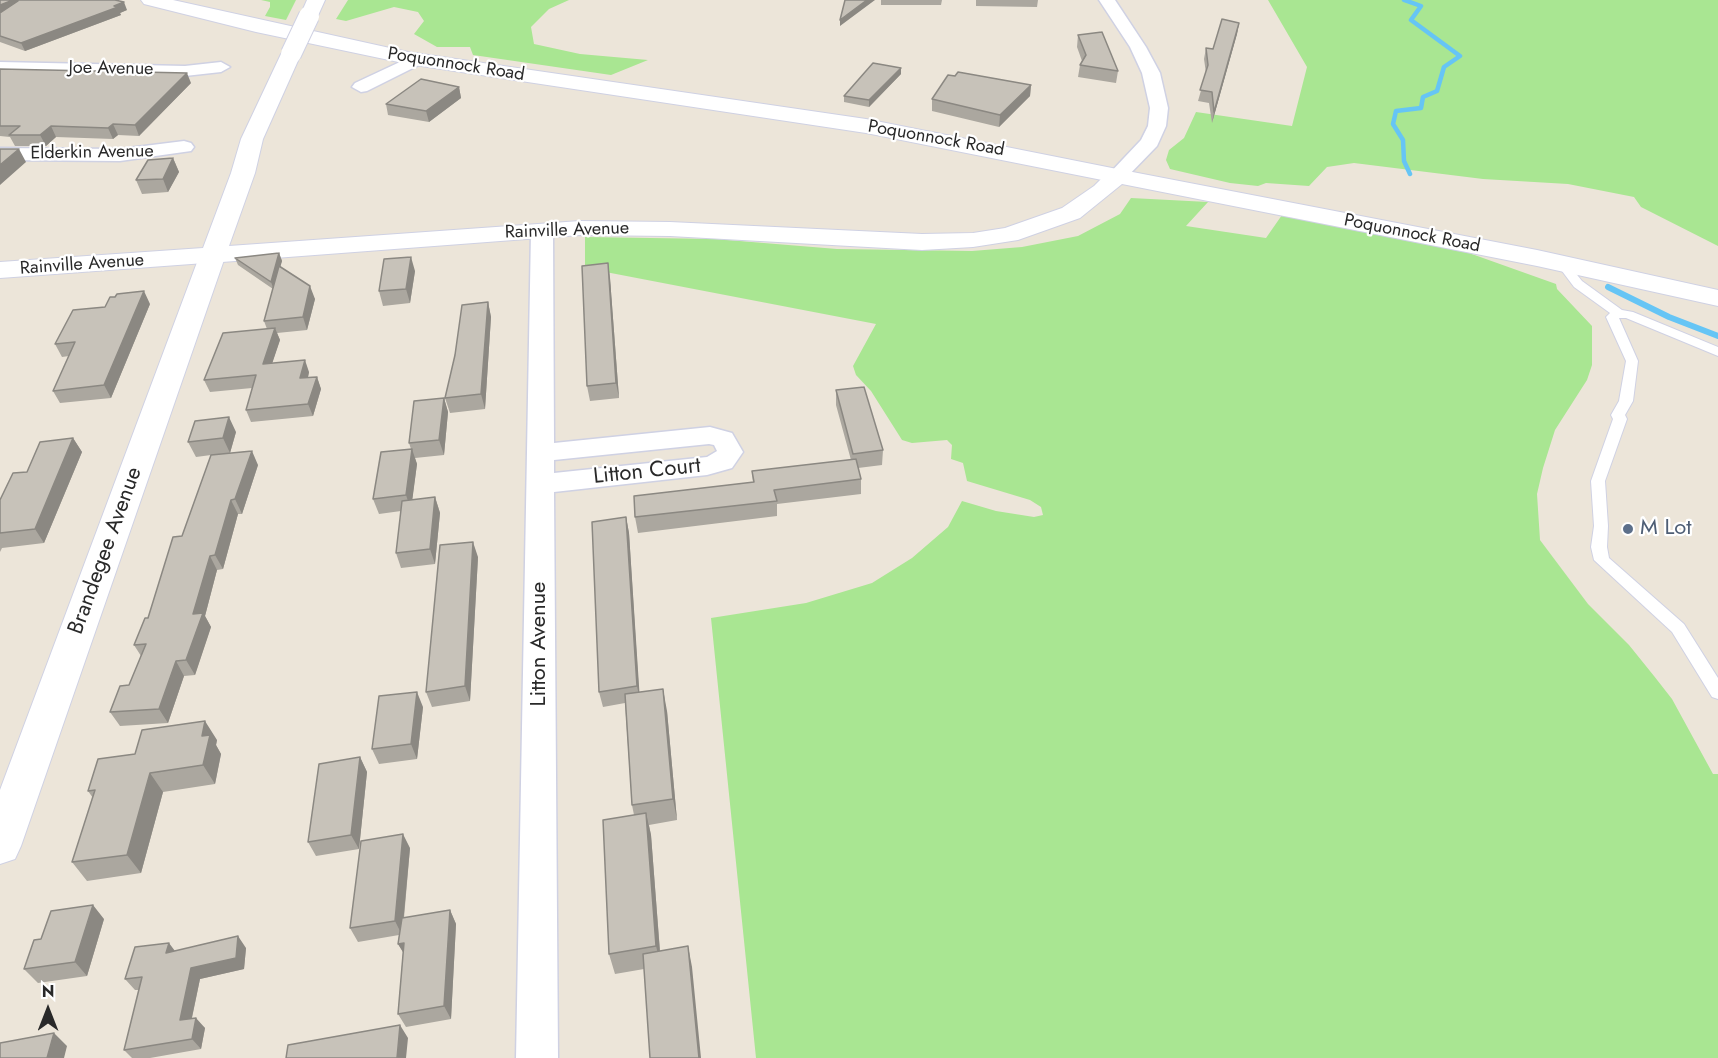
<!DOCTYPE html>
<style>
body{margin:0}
#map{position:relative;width:1718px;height:1058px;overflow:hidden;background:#ece5d9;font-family:Jost,sans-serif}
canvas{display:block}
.north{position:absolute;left:18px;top:980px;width:60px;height:60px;-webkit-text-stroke:4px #fff;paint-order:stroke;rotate:0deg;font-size:16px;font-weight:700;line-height:24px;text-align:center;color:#292929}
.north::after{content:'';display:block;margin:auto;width:21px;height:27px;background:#292929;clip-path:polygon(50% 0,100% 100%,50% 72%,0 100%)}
</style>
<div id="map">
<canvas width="1718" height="1058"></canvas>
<div class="north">N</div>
</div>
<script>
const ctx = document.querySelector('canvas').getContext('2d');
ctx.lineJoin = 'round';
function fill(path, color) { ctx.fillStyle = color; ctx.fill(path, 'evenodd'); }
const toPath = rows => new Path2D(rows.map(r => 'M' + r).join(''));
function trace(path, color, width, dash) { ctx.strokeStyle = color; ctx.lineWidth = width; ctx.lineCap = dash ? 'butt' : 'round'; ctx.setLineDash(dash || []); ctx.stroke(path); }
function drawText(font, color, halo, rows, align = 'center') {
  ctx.font = font + ' Jost,sans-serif'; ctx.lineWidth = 4.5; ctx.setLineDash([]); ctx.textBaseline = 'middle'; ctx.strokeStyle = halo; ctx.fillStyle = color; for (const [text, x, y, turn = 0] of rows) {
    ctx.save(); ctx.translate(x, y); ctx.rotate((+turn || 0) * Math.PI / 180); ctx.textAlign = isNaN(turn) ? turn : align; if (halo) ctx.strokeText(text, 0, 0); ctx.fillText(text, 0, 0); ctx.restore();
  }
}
const green = toPath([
 [261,0,296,0,286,20,265,16,270,7,270,2],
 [348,0,569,0,549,9,531,27,534,44,580,54,648,60,611,75,473,55,470,47,437,47,414,34,424,21,418,12,394,7,346,21,336,19],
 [1268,0,1718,0,1718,246,1641,207,1634,197,1568,184,1483,179,1354,163,1327,167,1309,186,1266,183,1258,186,1230,183,1170,169,1166,160,1169,150,1184,138,1196,112,1292,126,1307,67],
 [1131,198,1208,202,1186,226,1266,238,1282,215,1469,253,1556,284,1557,289,1592,326,1592,365,1587,380,1555,430,1543,468,1537,494,1540,540,1588,604,1629,645,1654,676,1672,699,1713,774,1718,774,1718,1058,756,1058,711,618,806,603,872,583,912,558,948,527,962,501,996,511,1034,517,1043,515,1041,507,1030,500,967,481,963,463,951,459,952,445,947,440,912,443,902,440,871,391,856,375,853,366,876,324,590,269,585,266,585,237,715,239,837,249,972,251,1022,247,1078,236,1120,214]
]);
const streamFar1 = toPath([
 [1404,0,1421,6,1411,20,1460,56,1444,67,1437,91,1423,97,1421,108,1396,111,1393,124,1403,140,1404,161,1410,174]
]);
const stream = toPath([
 [1608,287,1669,317,1718,336]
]);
const service = toPath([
 [1562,260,1566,261,1582,281,1622,310,1633,312,1718,347,1718,356,1626,318,1619,318,1638,361,1633,401,1625,415,1627,419,1605,481,1608,526,1607,547,1609,558,1684,624,1718,678,1718,699,1712,697,1672,632,1594,560,1591,547,1594,526,1591,481,1613,419,1611,415,1619,401,1626,361,1606,317,1610,313,1574,287,1556,263,1562,260]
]);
const minor = toPath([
 [1099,0,1115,0,1146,47,1160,73,1168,108,1166,126,1157,146,1124,180,1117,182,1110,180,1107,176,1141,140,1148,126,1150,108,1142,73,1130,47,1099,0],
 [417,54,423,55,426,59,423,63,367,91,361,92,352,87,355,83,417,54],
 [0,62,185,66,221,62,230,67,221,72,185,76,0,72,0,62],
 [184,141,191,143,194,147,191,151,120,161,0,160,0,148,120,149,184,141],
 [542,225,550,226,553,231,554,443,710,427,732,433,743,452,732,468,707,475,554,492,558,1058,516,1058,531,231,534,226,542,225],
 [709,444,714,445,717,451,707,457,554,473,554,460,709,444]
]);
const tertiary = toPath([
 [141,0,173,0,408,52,866,119,1117,169,1125,171,1129,176,1125,181,1117,183,866,133,408,64,256,32,144,4,141,0],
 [212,249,221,252,225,257,21,846,15,859,0,864,0,790,199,257,203,252,212,249]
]);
const secondary = toPath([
 [307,0,325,0,316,20,302,20,300,16,307,0],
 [291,48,298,50,301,54,263,139,255,173,229,246,580,221,670,222,922,234,973,233,1005,228,1062,208,1094,186,1109,171,1117,169,1537,250,1718,290,1718,306,1537,266,1122,184,1080,218,1018,240,973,247,922,250,670,236,580,235,222,262,212,265,205,263,0,278,0,262,203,248,231,173,241,139,281,54,284,50,291,48]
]);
const secondaryBridge = toPath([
 [291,54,309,16]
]);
const wall = toPath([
 [0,0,127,10,120,13,121,15,25,51,0,42],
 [881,0,942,0,941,5,881,5],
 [976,0,1038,0,1037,7,976,6],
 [1239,23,1237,34,1212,123,1209,103,1198,101,1206,73,1204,59,1206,48,1213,49],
 [1078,35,1118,71,1116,83,1078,77,1080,65,1082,61,1077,47],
 [901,68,901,74,869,107,844,102,844,96],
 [0,69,191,83,139,136,118,135,113,139,56,137,46,146,15,146,10,137,0,136],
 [1031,85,1030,96,999,127,932,111,932,99],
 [459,87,461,98,429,122,388,115,386,104],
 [173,158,179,172,168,192,142,194,136,180],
 [279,253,282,261,280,266,315,299,307,330,277,333,280,340,272,363,309,372,308,378,317,377,321,389,313,416,251,422,246,410,252,388,210,392,204,380,267,329,264,321,273,289,238,265,235,258],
 [415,271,410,303,383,306,379,291],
 [610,278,619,398,590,401,587,386],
 [488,302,491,317,485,409,450,413,445,398],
 [150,304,111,398,60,403,53,391,69,356,62,357,55,344],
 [836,390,883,450,882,465,858,468,861,479,861,494,777,504,777,516,638,533,635,517,753,483,752,471,851,460,836,405],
 [444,398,448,412,444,455,415,458,417,464,412,500,435,497,440,513,435,564,401,568,396,553,401,511,379,514,373,499,411,449,409,443],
 [236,432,230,453,258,465,242,514,238,514,223,569,217,570,205,616,211,627,195,675,184,676,168,723,120,726,110,712,129,685,141,656,134,645,148,618,182,536,211,455,196,457,188,442],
 [73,438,82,452,44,543,2,548,0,552,0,533,27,472],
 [626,517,629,533,639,692,667,711,677,820,649,825,651,835,660,951,692,967,644,969,615,974,609,954,634,815,632,805,625,703,603,707,599,692],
 [478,557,470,701,432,707,426,692],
 [423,707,417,759,379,764,372,749],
 [217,740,216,745,221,754,215,784,163,792,141,873,87,881,72,862,93,798,88,791,135,754],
 [360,757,367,772,359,849,316,856,308,842],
 [410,848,404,918,450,910,456,924,451,1019,406,1027,398,1014,403,952,398,944,399,935,358,942,350,928],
 [104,919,87,976,38,983,24,969,41,939],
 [246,948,244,969,200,979,192,1018,205,1028,201,1049,150,1058,132,1058,124,1050,139,990,135,990,125,979,175,951]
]);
const shadedWall = toPath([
 [13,0,17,0,20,6,0,13,0,5],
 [867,0,875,0,840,26,840,20],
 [124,2,127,10,120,13,121,15,25,51,21,43],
 [1239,23,1237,34,1212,123,1214,112],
 [901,68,901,74,869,107,869,100],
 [187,73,191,83,139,136,135,125],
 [1031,85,1030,96,999,127,1000,115],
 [459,87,461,98,429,122,426,111],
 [113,124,118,135,113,139,108,128],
 [51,126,56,137,46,146,40,135],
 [19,149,26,162,0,185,0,165],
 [173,158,179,172,168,192,163,179],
 [279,253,282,261,274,290,271,282],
 [411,257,415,271,410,303,406,289],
 [608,263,610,278,619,398,616,383],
 [310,286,315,299,307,330,303,317],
 [144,291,150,304,111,398,104,385],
 [488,302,491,317,485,409,481,394],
 [275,328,280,340,268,376,263,364],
 [305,360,309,372,305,390,300,378],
 [317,377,321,389,313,416,308,404],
 [444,398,448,412,444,455,439,440],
 [229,417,236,432,230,453,223,438],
 [73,438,82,452,44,543,35,529],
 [412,449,417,464,411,510,406,495],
 [252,451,258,465,242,514,235,499],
 [435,497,440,513,435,564,430,549],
 [231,500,238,514,223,569,215,555],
 [626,517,629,533,640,701,637,686],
 [473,542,478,557,470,701,465,686],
 [210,556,217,570,205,616,211,627,195,675,186,660,193,614],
 [176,661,184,676,168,723,159,709],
 [663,689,667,711,677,820,673,799],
 [417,692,423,707,417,759,411,744],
 [205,721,217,740,216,745,221,754,215,784,203,765,202,736],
 [360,757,367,772,359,849,351,835],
 [150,773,163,792,141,873,127,855],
 [646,813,651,835,661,966,656,946],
 [403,834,410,848,402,935,395,921],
 [93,905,104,919,87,976,75,962],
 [450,910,456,924,451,1019,444,1006],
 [238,936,246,948,244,969,200,979,189,1031,180,1020,191,968],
 [169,943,178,955,166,953],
 [404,943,406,957,398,944],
 [688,946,692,967,701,1058,699,1058],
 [196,1018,205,1028,201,1049,192,1039],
 [400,1025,408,1038,406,1058,397,1058],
 [54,1033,67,1046,64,1058,47,1058]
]);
const building = toPath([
 [0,0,13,0,0,5,0,0],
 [17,0,115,0,124,2,114,6,118,7,21,43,0,36,0,13,18,1,17,0],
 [845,0,867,0,840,20,845,0],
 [1222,19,1239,23,1214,112,1212,92,1200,90,1208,65,1206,48,1213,49,1222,19],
 [1102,32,1118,71,1080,65,1086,55,1078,35,1102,32],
 [873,63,901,68,869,100,844,96,873,63],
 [0,69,187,73,135,125,113,124,108,128,51,126,40,135,9,135,20,126,0,126,0,69],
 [958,72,1031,85,1000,115,932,99,948,75,955,76,958,72],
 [421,79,459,87,426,111,386,104,421,79],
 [0,149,19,149,0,165,0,149],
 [173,158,163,179,136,180,148,160,173,158],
 [279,253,271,282,235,258,279,253],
 [411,257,406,289,379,291,384,259,411,257],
 [608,263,616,383,587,386,582,266,608,263],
 [279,266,310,286,303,317,264,321,279,266],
 [144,291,104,385,53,391,75,342,55,344,73,310,105,307,110,297,115,297,117,294,144,291],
 [488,302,481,394,445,398,455,355,462,305,488,302],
 [275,328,263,364,305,360,300,378,317,377,308,404,246,410,256,375,204,380,223,333,275,328],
 [864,387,883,450,853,454,836,390,864,387],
 [444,398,439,440,409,443,414,401,444,398],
 [229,417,223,438,188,442,195,421,229,417],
 [73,438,35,529,0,533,0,500,13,473,27,472,40,442,73,438],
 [412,449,406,495,373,499,381,452,412,449],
 [252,451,235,499,231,500,215,555,210,556,193,614,203,613,186,660,176,661,159,709,110,712,120,686,129,685,146,644,134,645,145,618,148,618,173,537,182,536,211,455,252,451],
 [856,459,861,479,774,490,777,501,635,517,634,496,754,482,752,471,856,459],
 [435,497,430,549,396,553,402,501,435,497],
 [626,517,637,686,599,692,592,522,626,517],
 [473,542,465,686,426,692,440,545,473,542],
 [663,689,673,799,632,805,625,694,663,689],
 [417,692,411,744,372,749,379,696,417,692],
 [205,721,202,736,210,735,203,765,150,773,127,855,72,862,95,790,88,791,98,759,135,754,142,730,205,721],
 [360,757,351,835,308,842,319,764,360,757],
 [646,813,656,946,609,954,603,820,646,813],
 [403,834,395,921,350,928,361,841,403,834],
 [93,905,75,962,24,969,34,940,41,939,51,911,93,905],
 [450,910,444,1006,398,1014,404,943,398,944,402,918,450,910],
 [238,936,236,958,191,968,180,1020,196,1018,192,1039,124,1050,142,977,125,979,135,947,169,943,166,953,238,936],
 [688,946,699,1058,650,1058,643,954,688,946],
 [400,1025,397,1058,286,1058,288,1045,400,1025],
 [54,1033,47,1058,0,1058,0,1043,54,1033]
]);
const markers = [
 [1628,529,6,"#5c6f8a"]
];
const farStreetnames = [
 ["Poquonnock Road",456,65,9],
 ["Joe Avenue",111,69,1],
 ["Poquonnock Road",936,139,10],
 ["Elderkin Avenue",92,153,-1],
 ["Rainville Avenue",567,231,-2],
 ["Poquonnock Road",1412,234,11],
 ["Rainville Avenue",82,265,-4]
];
const streetNames = [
 ["Litton Court",647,472,-6],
 ["Brandegee Avenue",106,551,-70],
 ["Litton Avenue",540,644,-90]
];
const serviceNames = [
 ["M Lot",1640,529]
];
fill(green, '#a9e692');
trace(streamFar1, '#66c5f5', 4.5);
trace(stream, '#66c5f5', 6);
trace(service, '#cfd1e3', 2);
trace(minor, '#cfd1e3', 3);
trace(tertiary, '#cfd1e3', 2);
trace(secondary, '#cfd1e3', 2);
fill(service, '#fff');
fill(minor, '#fff');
fill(tertiary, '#fff');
fill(secondary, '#fff');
trace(secondaryBridge, '#cfd1e3', 22, []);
trace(secondaryBridge, '#fff', 20);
fill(wall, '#aba79f');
fill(shadedWall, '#8b8882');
fill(building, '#c7c2b9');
trace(building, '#8b8882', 1.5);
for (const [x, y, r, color] of markers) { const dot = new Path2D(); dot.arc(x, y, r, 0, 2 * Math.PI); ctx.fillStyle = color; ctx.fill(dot); trace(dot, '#fff', 2); }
drawText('18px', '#292929', '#fff', farStreetnames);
drawText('22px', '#292929', '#fff', streetNames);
drawText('22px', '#4e5e75', '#fff', serviceNames, 'left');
</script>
